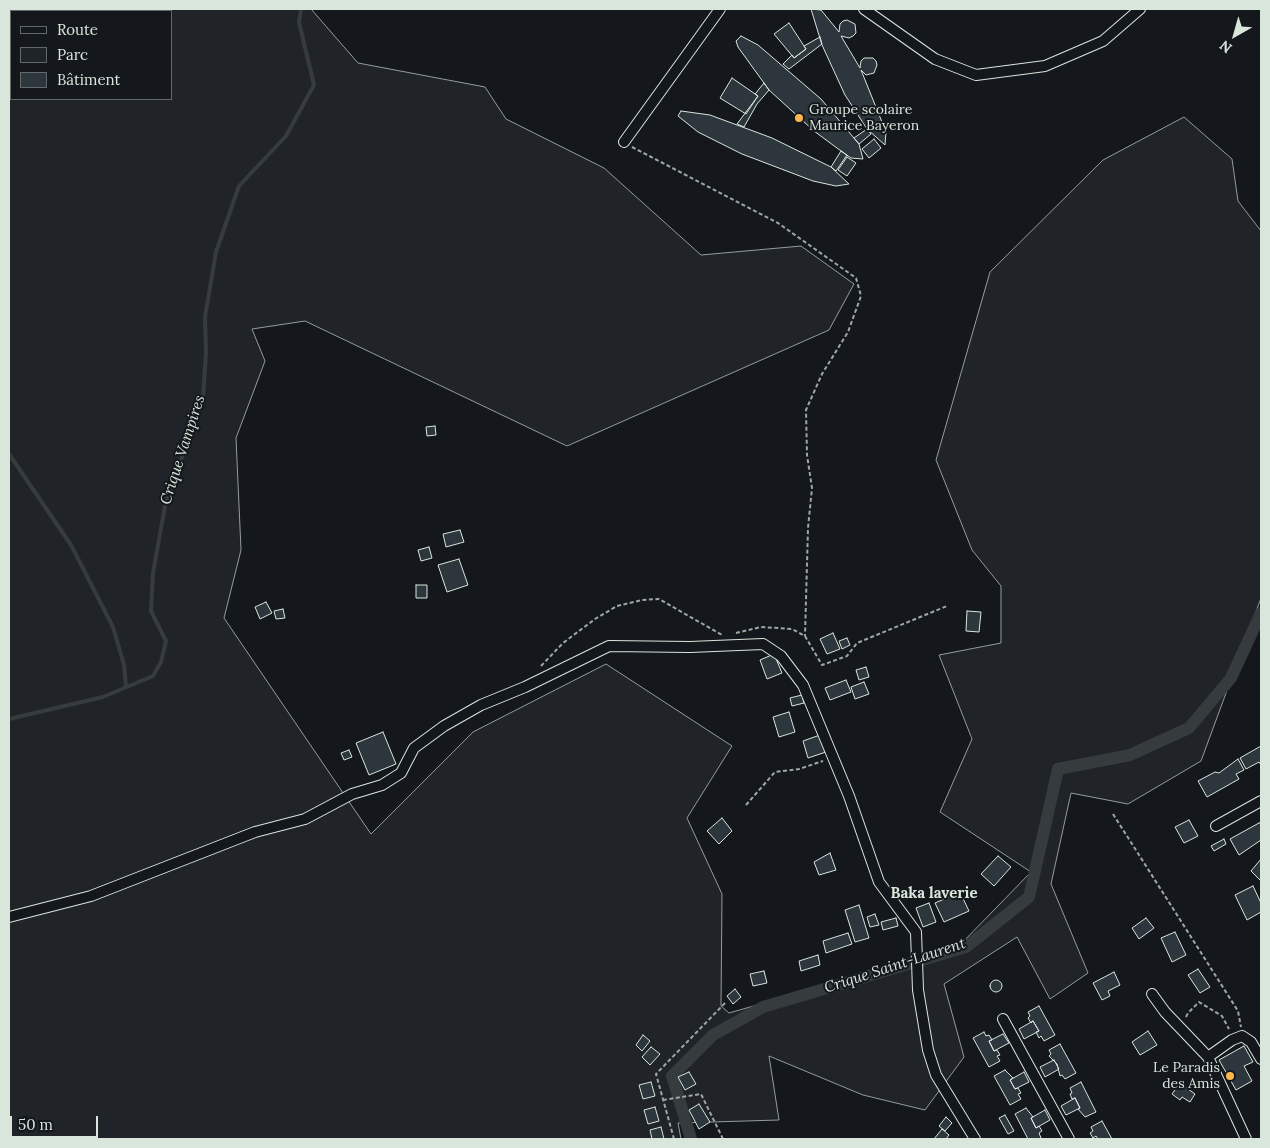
<!DOCTYPE html>
<meta charset="utf-8">
<style>
body{margin:0}
#map{position:relative;width:1270px;height:1148px;overflow:hidden;background:#14181c;font-family:Lora,serif}
canvas{display:block}
.frame{position:absolute;inset:0;border:10px solid #d8e6dc;pointer-events:none}
.legend{position:absolute;left:10px;top:10px;width:162px;height:90px;box-sizing:border-box;background:#14181c;border:1px solid #626a69;margin:0;padding:6px 9px;list-style:none;font-size:15px;color:#d8e6dc}
.legend li{display:flex;align-items:center;gap:10px;height:25px}
.legend b{width:25px;border:1px solid #626a69}
.north{position:absolute;left:1210px;top:10px;width:50px;height:50px;-webkit-text-stroke:4px #14181c;paint-order:stroke;rotate:218deg;font-size:14px;font-weight:700;line-height:20px;text-align:center;color:#d8e6dc}
.north::after{content:'';display:block;margin:auto;width:18px;height:22px;background:#d8e6dc;clip-path:polygon(50% 0,100% 100%,50% 72%,0 100%)}
.scale{position:absolute;left:10px;top:1116px;width:88px;height:22px;box-sizing:border-box;border:2px solid #d8e6dc;border-top:0;padding-left:6px;font-size:15px;line-height:18px;white-space:nowrap;color:#d8e6dc;-webkit-text-stroke:4px #14181c;paint-order:stroke}
</style>
<div id="map">
<canvas width="1270" height="1148"></canvas>
<div class="frame"></div>
<ul class="legend">
<li><b style="height:6px;background:#14181c"></b>Route</li>
<li><b style="height:14px;background:#202428"></b>Parc</li>
<li><b style="height:14px;background:#2c363c"></b>Bâtiment</li>
</ul>
<div class="north">N</div>
<div class="scale">50 m</div>
</div>
<script>
const ctx = document.querySelector('canvas').getContext('2d');
ctx.lineJoin = 'round';
function fill(path, color) { ctx.fillStyle = color; ctx.fill(path, 'evenodd'); }
const toPath = rows => new Path2D(rows.map(r => 'M' + r).join(''));
function trace(path, color, width, dash) { ctx.strokeStyle = color; ctx.lineWidth = width; ctx.lineCap = dash ? 'butt' : 'round'; ctx.setLineDash(dash || []); ctx.stroke(path); }
function drawText(font, color, halo, rows, align = 'center') {
  ctx.font = font + ' Lora,serif'; ctx.lineWidth = 4; ctx.setLineDash([]); ctx.textBaseline = 'middle'; ctx.strokeStyle = halo; ctx.fillStyle = color; for (const [text, x, y, turn = 0] of rows) {
    ctx.save(); ctx.translate(x, y); ctx.rotate((+turn || 0) * Math.PI / 180); ctx.textAlign = isNaN(turn) ? turn : align; if (halo) ctx.strokeText(text, 0, 0); ctx.fillText(text, 0, 0); ctx.restore();
  }
}
const green = toPath([
 [9,9,311,9,358,63,485,87,506,119,604,168,701,255,801,246,854,284,829,330,567,446,305,321,252,329,265,361,236,438,241,550,224,618,371,834,473,732,606,664,732,746,687,818,722,894,721,1006,729,1013,957,948,1031,872,940,812,972,739,939,655,1001,643,1001,586,972,550,936,460,990,272,1103,160,1184,117,1232,159,1238,201,1261,231,1261,598,1201,761,1128,804,1071,793,1051,884,1088,973,1050,999,1017,937,944,984,964,1057,925,1110,863,1095,769,1056,779,1120,678,1123,681,1139,9,1139,9,9],
 [11,11,171,11,171,99,11,99,11,11]
]);
const stream = toPath([
 [9,454,71,545,113,627,124,665,126,686],
 [9,719,103,697,153,676,161,662,166,641,151,611,153,573,165,506,203,397,206,353,205,317,216,252,239,186,286,136,314,85,299,22,301,9]
]);
const canal = toPath([
 [691,1139,672,1076,713,1035,763,1007,966,947,1029,897,1058,769,1130,755,1189,728,1231,678,1261,613]
]);
const building = toPath([
 [811,9,821,10,839,32,840,24,843,21,847,20,855,24,856,33,853,36,849,38,841,36,860,68,861,61,864,58,873,58,876,61,877,65,874,73,866,75,861,70,886,132,885,145,867,129,845,95,822,45,811,9],
 [789,23,806,49,794,58,774,34,789,23],
 [741,36,758,45,821,99,859,144,863,159,851,158,841,151,814,131,769,90,738,47,736,41,741,36],
 [820,37,822,44,789,69,783,64,792,55,794,58,806,49,804,46,820,37],
 [732,78,758,96,746,114,720,98,732,78],
 [764,83,769,90,757,104,744,127,737,124,758,96,755,94,764,83],
 [681,111,710,115,772,138,831,167,849,184,836,186,813,181,742,154,698,132,678,116,681,111],
 [867,129,871,134,859,144,854,138,867,129],
 [874,139,881,148,869,158,862,149,874,139],
 [841,151,847,155,836,171,831,167,841,151],
 [847,157,856,163,847,176,838,170,847,157],
 [435,426,436,435,427,436,426,427,435,426],
 [460,530,464,542,446,547,443,534,460,530],
 [429,547,432,558,421,561,418,550,429,547],
 [459,559,468,585,447,592,438,565,459,559],
 [416,585,427,585,427,598,416,598,416,585],
 [266,602,272,613,260,619,255,607,266,602],
 [283,609,285,618,276,619,274,611,283,609],
 [967,611,981,612,979,632,966,631,967,611],
 [833,633,840,649,827,654,820,639,833,633],
 [847,638,850,645,842,649,839,641,847,638],
 [774,654,782,673,767,679,760,660,774,654],
 [866,667,869,677,859,680,856,670,866,667],
 [846,680,851,692,830,700,825,688,846,680],
 [864,682,869,694,855,699,851,687,864,682],
 [802,695,804,703,792,706,790,698,802,695],
 [789,712,795,732,779,737,773,717,789,712],
 [383,732,396,764,369,775,356,743,383,732],
 [820,735,826,752,808,758,803,741,820,735],
 [1261,746,1261,765,1259,762,1246,769,1240,758,1261,746],
 [349,750,352,757,344,760,341,753,349,750],
 [1238,759,1244,770,1236,774,1239,779,1207,797,1198,781,1215,772,1219,773,1238,759],
 [722,818,732,831,719,844,707,831,722,818],
 [1189,820,1198,836,1184,843,1175,827,1189,820],
 [1259,823,1261,823,1261,840,1239,855,1230,839,1259,823],
 [1224,839,1226,844,1214,851,1211,846,1224,839],
 [830,853,836,870,819,875,814,862,830,853],
 [998,856,1011,867,994,886,981,874,998,856],
 [1261,859,1261,881,1251,871,1261,859],
 [1253,886,1261,903,1261,912,1247,920,1235,895,1253,886],
 [960,892,969,911,944,922,935,903,960,892],
 [929,903,936,922,923,927,916,908,929,903],
 [859,905,869,938,855,942,845,910,859,905],
 [875,914,879,925,870,927,867,917,875,914],
 [896,918,898,926,883,930,881,922,896,918],
 [1146,918,1154,928,1139,939,1132,928,1146,918],
 [1175,932,1186,955,1172,962,1161,938,1175,932],
 [848,933,852,944,826,953,823,941,848,933],
 [818,955,820,965,801,971,799,961,818,955],
 [1198,969,1210,987,1200,993,1188,975,1198,969],
 [764,971,767,983,753,986,750,974,764,971],
 [1114,972,1120,985,1108,991,1110,996,1102,1000,1093,983,1114,972],
 '990 986a6 6 0 1 1 12 0a6 6 0 1 1-12 0Z',
 [735,989,741,997,733,1004,727,996,735,989],
 [1039,1006,1055,1035,1044,1041,1041,1036,1039,1038,1036,1032,1039,1031,1033,1021,1031,1023,1028,1018,1030,1016,1028,1012,1039,1006],
 [1033,1021,1039,1031,1024,1039,1019,1029,1033,1021],
 [1148,1031,1157,1045,1140,1055,1132,1042,1148,1031],
 [984,1032,986,1036,989,1035,992,1040,989,1041,994,1051,997,1050,1000,1055,997,1056,1000,1061,989,1067,973,1038,984,1032],
 [1003,1034,1009,1043,994,1051,989,1041,1003,1034],
 [643,1035,650,1041,642,1051,636,1045,643,1035],
 [1060,1044,1076,1073,1065,1079,1062,1075,1060,1076,1057,1064,1049,1056,1051,1054,1049,1050,1060,1044],
 [1244,1046,1253,1062,1244,1066,1252,1081,1236,1090,1219,1060,1244,1046],
 [651,1047,660,1054,650,1065,642,1057,651,1047],
 [1054,1060,1059,1069,1045,1077,1040,1067,1054,1060],
 [1005,1070,1013,1078,1010,1080,1015,1089,1018,1088,1021,1093,1018,1094,1021,1099,1010,1105,994,1076,1005,1070],
 [689,1072,696,1084,685,1090,678,1077,689,1072],
 [1024,1072,1029,1082,1015,1089,1010,1080,1024,1072],
 [651,1082,655,1096,643,1099,639,1085,651,1082],
 [1081,1082,1096,1112,1085,1117,1078,1109,1080,1108,1075,1098,1072,1099,1070,1094,1072,1093,1070,1088,1081,1082],
 [1180,1083,1195,1094,1190,1102,1182,1097,1180,1100,1172,1094,1180,1083],
 [1075,1098,1080,1108,1066,1115,1061,1106,1075,1098],
 [699,1104,710,1122,699,1129,689,1110,699,1104],
 [655,1107,659,1121,648,1124,644,1110,655,1107],
 [1026,1108,1033,1117,1031,1118,1036,1128,1039,1126,1042,1131,1039,1133,1041,1138,1038,1139,1028,1139,1015,1114,1026,1108],
 [1045,1110,1050,1120,1036,1128,1031,1118,1045,1110],
 [1005,1115,1014,1131,1008,1134,999,1118,1005,1115],
 [946,1117,952,1123,945,1131,939,1126,946,1117],
 [1102,1121,1112,1139,1098,1139,1096,1136,1093,1138,1090,1133,1093,1131,1091,1127,1102,1121],
 [661,1127,664,1139,652,1139,650,1130,661,1127],
 [942,1129,949,1135,946,1139,934,1139,942,1129]
]);
const path = toPath([
 [632,147,778,223,856,278,861,296,848,332,822,374,806,410,807,455,812,488,808,528,805,636],
 [736,633,761,627,792,629,805,636,822,665,847,656,857,643,947,606],
 [541,666,563,643,595,619,617,606,642,600,659,599,722,635],
 [746,805,775,772,799,769,823,761],
 [1113,814,1238,1011,1241,1027],
 [1186,1017,1188,1013,1199,1002,1222,1016,1229,1029],
 [663,1100,701,1094,723,1139],
 [674,1139,656,1074,726,1002]
]);
const street = toPath([
 [864,9,935,59,976,75,1045,66,1103,41,1140,9],
 [624,142,720,9],
 [1216,826,1261,801],
 [9,917,91,896,255,832,305,819,352,794,382,785,401,773,414,748,444,726,481,705,525,687,609,646,690,647,763,644,781,656,803,685,849,796,879,882,916,932,918,990,928,1050,936,1075,975,1139],
 [1152,994,1165,1012,1208,1057,1246,1139],
 [1003,1019,1069,1139],
 [1208,1057,1232,1040,1242,1036,1251,1042,1261,1059]
]);
const markers = [
 [799,118,5,"#ffb74d"],
 [1230,1076,5,"#ffb74d"]
];
const poiNames = [
 ["Groupe scolaire",809,110],
 ["Maurice Bayeron",809,126],
 ["Le Paradis",1220,1068,"right"],
 ["des Amis",1220,1084,"right"]
];
const waterNames = [
 ["Crique Vampires",183,450,-72],
 ["Crique Saint-Laurent",895,966,-18]
];
const neighbourhoodNames = [
 ["Baka laverie",934,894]
];
fill(green, '#202428');
trace(green, '#939e99', 1);
trace(stream, '#363b3e', 4);
trace(canal, '#363b3e', 12);
fill(building, '#2c363c');
trace(building, '#d8e6dc', 1);
trace(street, '#d8e6dc', 12);
trace(path, '#9da8a2', 2, [4, 2.5]);
trace(street, '#14181c', 10);
for (const [x, y, r, color] of markers) { const dot = new Path2D(); dot.arc(x, y, r, 0, 2 * Math.PI); ctx.fillStyle = color; ctx.fill(dot); trace(dot, '#14181c', 2); }
drawText('14px', '#d8e6dc', '#14181c', poiNames, 'left');
drawText('italic 15px', '#d8e6dc', '#14181c', waterNames);
drawText('bold 15px', '#d8e6dc', '#14181c', neighbourhoodNames);
</script>
